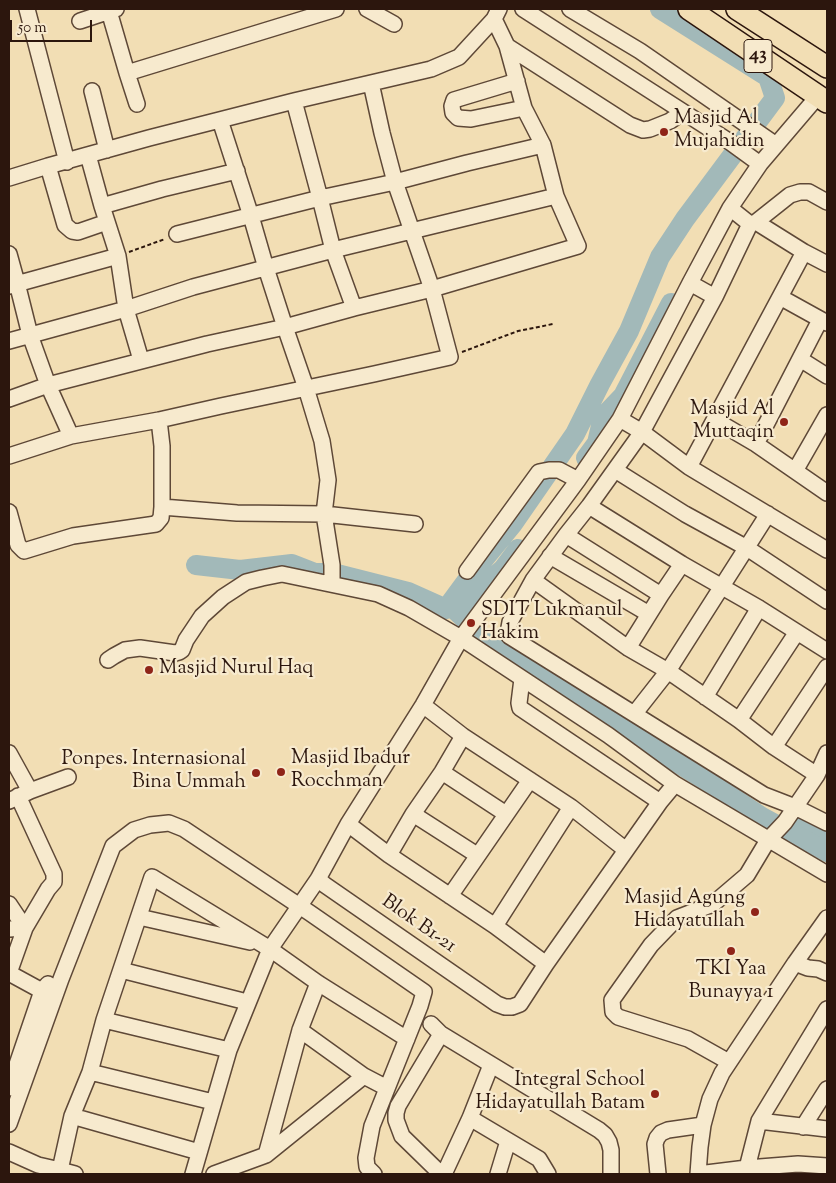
<!DOCTYPE html>
<style>
body{margin:0}
#map{position:relative;width:836px;height:1183px;overflow:hidden;background:#f2deb4;font-family:"Sorts Mill Goudy",serif}
canvas{display:block}
.frame{position:absolute;inset:0;border:10px solid #2c160d;pointer-events:none}
.scale{position:absolute;left:10px;top:20px;width:82px;height:22px;box-sizing:border-box;border:2px solid #2c160d;border-top:0;padding-left:6px;font-size:15px;line-height:18px;white-space:nowrap;color:#2c160d;-webkit-text-stroke:4px #f7eace;paint-order:stroke}
</style>
<div id="map">
<canvas width="836" height="1183"></canvas>
<div class="frame"></div>
<div class="scale">50 m</div>
</div>
<script>
const ctx = document.querySelector('canvas').getContext('2d');
ctx.lineJoin = 'round';
function fill(path, color) { ctx.fillStyle = color; ctx.fill(path, 'evenodd'); }
const toPath = rows => new Path2D(rows.map(r => 'M' + r).join(''));
function trace(path, color, width, dash) { ctx.strokeStyle = color; ctx.lineWidth = width; ctx.lineCap = dash ? 'butt' : 'round'; ctx.setLineDash(dash || []); ctx.stroke(path); }
function drawText(font, color, halo, rows, align = 'center') {
  ctx.font = font + ' "Sorts Mill Goudy",serif'; ctx.lineWidth = 4.5; ctx.setLineDash([]); ctx.textBaseline = 'middle'; ctx.strokeStyle = halo; ctx.fillStyle = color; for (const [text, x, y, turn = 0] of rows) {
    ctx.save(); ctx.translate(x, y); ctx.rotate((+turn || 0) * Math.PI / 180); ctx.textAlign = isNaN(turn) ? turn : align; if (halo) ctx.strokeText(text, 0, 0); ctx.fillText(text, 0, 0); ctx.restore();
  }
}
const water = toPath([
 [788,810,827,830,827,862,774,830,788,810]
]);
const river = toPath([
 [586,458,597,443,603,417,623,396,671,303],
 [518,549,503,569,456,611,470,624,473,634,735,799,762,817,827,852],
 [196,565,240,570,292,564,315,573,333,573,408,592,446,609,471,575,512,525,575,434,600,384,629,331,660,257,685,219,775,98,768,77,660,9]
]);
const path = toPath([
 [129,252,165,239],
 [462,352,518,331,553,324]
]);
const minor = toPath([
 [27,9,67,162],
 [367,9,394,24],
 [523,9,727,140,760,164],
 [570,9,640,51,776,145],
 [109,11,127,73,336,9],
 [80,21,116,9],
 [507,46,630,125,643,130,650,129,670,121,683,112],
 [127,73,137,104],
 [517,81,454,100,452,106,453,113,458,118,471,119,524,108],
 [92,91,107,150],
 [294,101,320,198,333,250,354,308],
 [220,120,251,216,266,268,285,327,306,388,322,441,328,480,324,514,332,565,332,584],
 [88,155,102,206,118,256,126,309,141,360],
 [48,166,65,225,72,231,78,232,107,222],
 [9,178,48,166,149,138,294,101,431,69,459,57,494,19,499,9],
 [102,206,162,189,237,171],
 [730,208,750,224,756,222,804,252,827,264],
 [756,222,790,195,800,192,809,192,827,202],
 [750,224,715,297,642,432,589,506,566,535,533,580,510,622,508,633,509,636,764,795,795,807,827,823],
 [177,234,320,198,395,182,467,163,543,145],
 [9,254,17,283,30,335,48,385,71,436],
 [690,283,715,297],
 [9,286,118,256],
 [780,297,827,323],
 [9,341,126,309,193,287,333,250,556,196],
 [800,359,827,376],
 [9,399,48,385,207,344,285,327,354,308,432,289,578,246,556,196,543,145,524,108,507,46,494,19],
 [620,419,642,432,689,467,827,550],
 [715,420,756,444,827,493],
 [756,444,820,320],
 [9,456,71,436,159,420,221,406,374,374,450,357,432,289,395,182,382,133,371,83],
 [689,467,804,252],
 [615,470,685,514,747,548,827,601],
 [795,471,827,415],
 [589,506,682,564,759,608,827,651],
 [162,507,237,513,324,514,415,524],
 [9,512,18,545,24,551,73,536,156,524,161,518,162,507,162,446,159,420],
 [566,535,661,595],
 [550,556,649,614],
 [467,571,539,472,549,470,559,470,578,480],
 [533,580,628,648,668,671,739,720,774,747,817,775],
 [628,648,661,595,682,564],
 [108,660,114,656,125,650,140,648,175,653,179,652,182,650,186,640,202,616,223,597,246,582,262,578,282,574,378,594,409,608,461,638,608,735,675,784,827,874],
 [522,679,519,703,520,708,660,802],
 [705,697,759,608],
 [423,705,463,736,571,807,626,850],
 [635,713,668,671,768,514],
 [739,720,797,632],
 [774,747,827,667],
 [9,753,30,791],
 [442,772,506,814],
 [18,796,54,874,54,882,48,889,25,928,9,973,42,991],
 [9,801,30,791,68,777],
 [413,814,477,855],
 [348,824,389,855,495,926,546,964],
 [389,855,413,814,442,772,463,736],
 [318,879,325,885,497,1004,505,1007,512,1007,520,1004,546,964,660,802,675,784],
 [450,896,530,780],
 [9,904,25,928],
 [139,917,250,942],
 [495,926,571,807],
 [9,929,25,928],
 [795,963,808,968,818,969,827,973],
 [121,970,247,1002],
 [104,1020,229,1050],
 [431,1024,441,1034,599,1130,605,1135,609,1142,611,1150,611,1174],
 [300,1030,364,1076,387,1088],
 [729,1062,688,1039,618,1017,613,1012,612,1000,651,945,677,918,713,904,747,875,768,840,785,822,817,775,827,753],
 [90,1072,213,1102],
 [9,1088,42,991,48,984],
 [72,1116,199,1152],
 [470,1118,539,1159,548,1174],
 [759,1121,827,1129],
 [9,1124,61,979,113,846,134,830,150,825,169,823,184,829,310,913,424,992,420,1006,372,1126,366,1158,367,1167,374,1174],
 [803,1127,827,1089],
 [9,1152,38,1165,60,1170],
 [266,1155,300,1030,318,983],
 [75,1174,60,1170,72,1116,90,1072,104,1020,152,877,270,949,318,983,407,1039],
 [193,1174,229,1050,270,949,318,879,348,824,423,705,461,638,578,480,620,419,690,283,730,208,760,164,818,96],
 [214,1174,266,1155,364,1076],
 [441,1174,402,1136,396,1120,396,1113,398,1106,441,1034],
 [444,1174,470,1118,491,1065],
 [498,1174,508,1141],
 [658,1174,655,1144,657,1138,661,1133,668,1130,703,1125],
 [698,1174,700,1147,703,1125,710,1099,722,1073,795,963,827,918],
 [698,1174,747,1168,798,1164,827,1166],
 [747,1174,747,1168,759,1121,827,1009]
]);
const highway = toPath([
 [689,9,827,102],
 [737,9,827,67]
]);
const markers = [
 [664,132,5,"#8f2418"],
 [784,422,5,"#8f2418"],
 [471,623,5,"#8f2418"],
 [149,670,5,"#8f2418"],
 [281,772,5,"#8f2418"],
 [256,773,5,"#8f2418"],
 [755,912,5,"#8f2418"],
 [731,951,5,"#8f2418"],
 [655,1094,5,"#8f2418"]
];
const shields = [
 [758,56,28]
];
const shieldNames = [
 ["43",758,56]
];
const poiNames = [
 ["Masjid Al",674,120],
 ["Mujahidin",674,143],
 ["Masjid Al",774,411,"right"],
 ["Muttaqin",774,434,"right"],
 ["SDIT Lukmanul",481,612],
 ["Hakim",481,635],
 ["Masjid Nurul Haq",159,670],
 ["Masjid Ibadur",291,760],
 ["Rocchman",291,783],
 ["Ponpes. Internasional",246,761,"right"],
 ["Bina Ummah",246,784,"right"],
 ["Masjid Agung",745,900,"right"],
 ["Hidayatullah",745,923,"right"],
 ["TKI Yaa",731,971,"center"],
 ["Bunayya 1",731,994,"center"],
 ["Integral School",645,1082,"right"],
 ["Hidayatullah Batam",645,1105,"right"]
];
const streetNames = [
 ["Blok B1-21",418,925,35]
];
fill(water, '#a2b9b9');
trace(water, '#737874', 1);
trace(river, '#a2b9b9', 20);
trace(minor, '#5e4837', 18);
trace(highway, '#2c160d', 24);
trace(path, '#2c160d', 2, [4, 2.5]);
trace(minor, '#f7eace', 15);
trace(highway, '#f2deb4', 21);
for (const [x, y, r, color] of markers) { const dot = new Path2D(); dot.arc(x, y, r, 0, 2 * Math.PI); ctx.fillStyle = color; ctx.fill(dot); trace(dot, '#f7eace', 2); }
for (const [x, y, w] of shields) { const box = new Path2D(); box.roundRect(x - w / 2, y - 16.5, w, 33, 4); ctx.fillStyle = '#f7eace'; ctx.fill(box); trace(box, '#2c160d', 1); }
drawText('bold 19px', '#2c160d', null, shieldNames);
drawText('20px', '#2c160d', '#f7eace', poiNames, 'left');
drawText('20px', '#2c160d', '#f7eace', streetNames);
</script>
